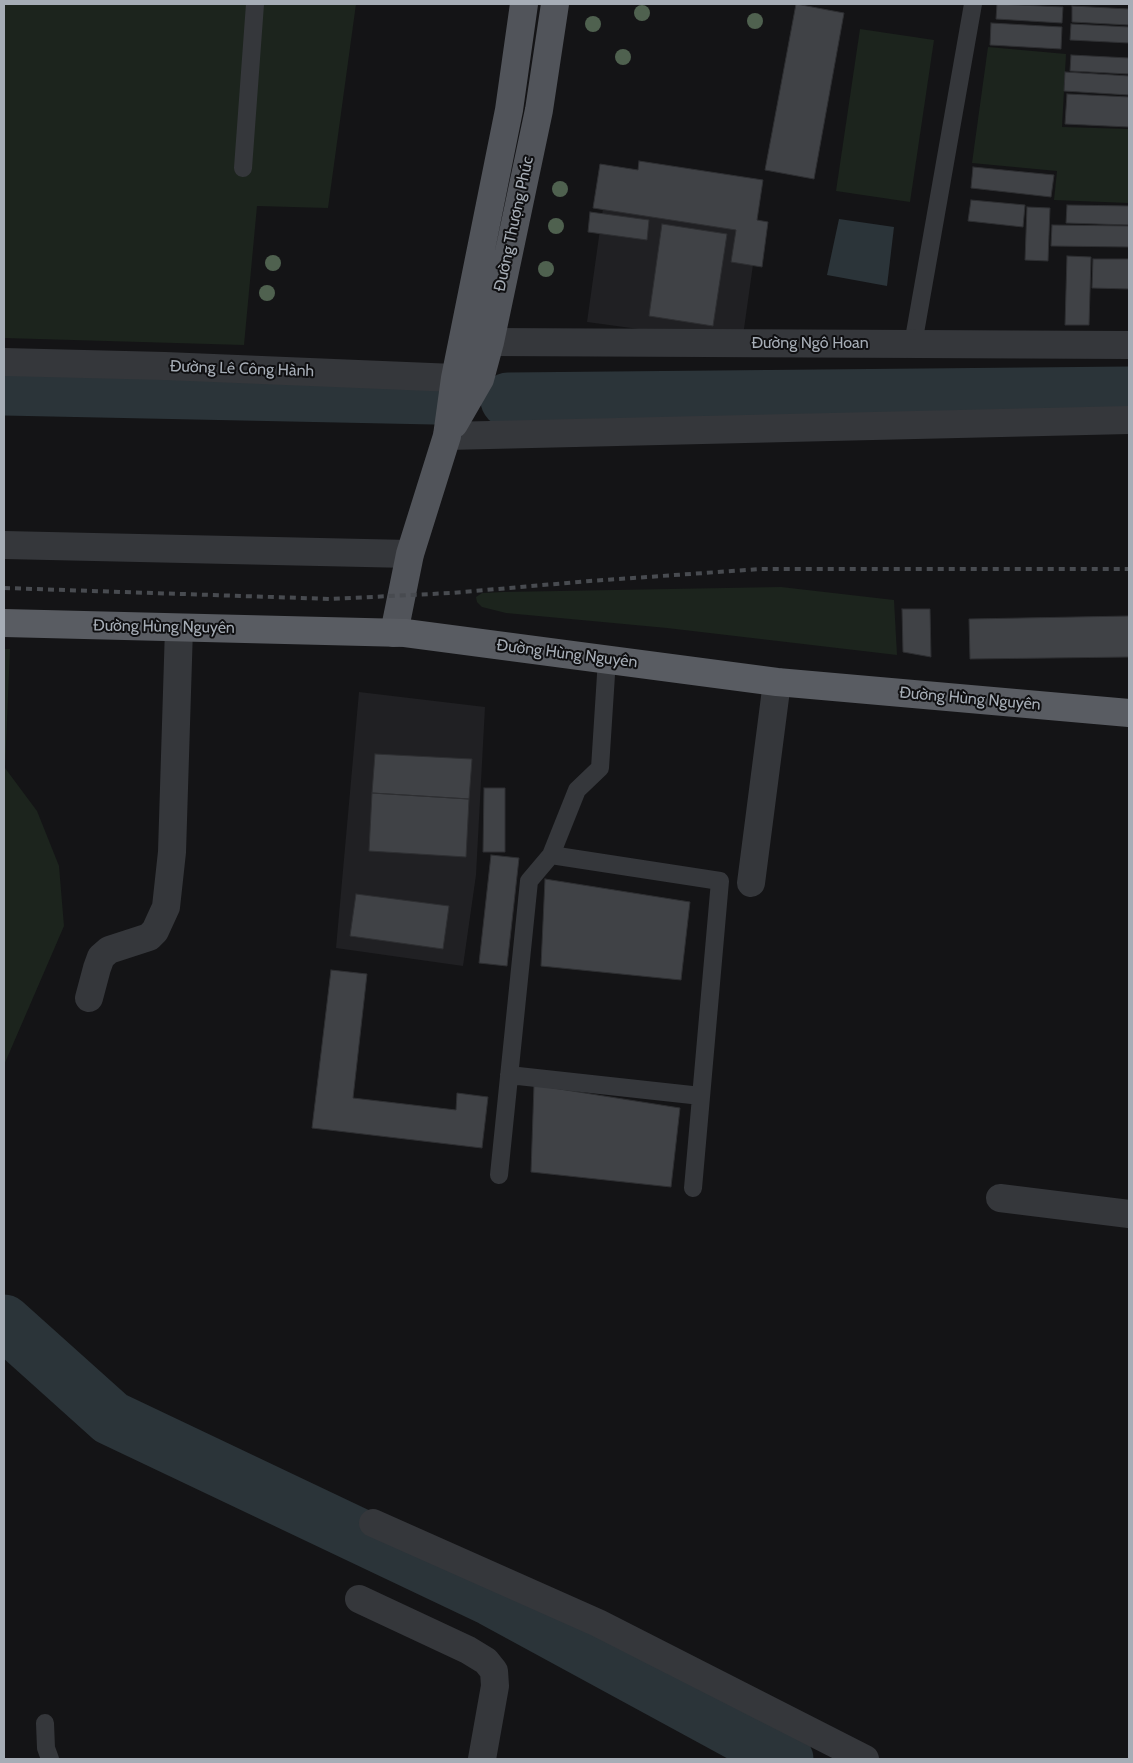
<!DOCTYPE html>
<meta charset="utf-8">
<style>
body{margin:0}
#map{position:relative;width:1133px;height:1763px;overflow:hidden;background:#141416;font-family:Cabin,sans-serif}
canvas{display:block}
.frame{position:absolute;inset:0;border:5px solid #a6adb6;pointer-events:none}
</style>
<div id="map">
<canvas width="1133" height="1763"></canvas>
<div class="frame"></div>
</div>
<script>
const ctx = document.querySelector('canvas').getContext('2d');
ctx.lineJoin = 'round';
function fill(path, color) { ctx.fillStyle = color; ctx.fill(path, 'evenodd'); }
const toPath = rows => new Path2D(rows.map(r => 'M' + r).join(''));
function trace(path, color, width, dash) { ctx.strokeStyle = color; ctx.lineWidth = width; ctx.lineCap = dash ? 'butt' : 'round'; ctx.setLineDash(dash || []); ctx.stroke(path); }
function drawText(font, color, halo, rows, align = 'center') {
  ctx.font = font + ' Cabin,sans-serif'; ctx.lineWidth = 4; ctx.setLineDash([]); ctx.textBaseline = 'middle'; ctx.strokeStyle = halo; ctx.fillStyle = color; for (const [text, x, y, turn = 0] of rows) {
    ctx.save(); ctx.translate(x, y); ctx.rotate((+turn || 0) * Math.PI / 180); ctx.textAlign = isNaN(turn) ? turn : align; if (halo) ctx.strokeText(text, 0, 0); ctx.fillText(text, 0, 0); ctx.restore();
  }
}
const built = toPath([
 [604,201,759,222,742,343,587,322],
 [359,692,485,707,476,875,463,966,336,948]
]);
const green = toPath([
 [4,4,356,4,328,208,257,206,244,345,4,338],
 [860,29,934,40,910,202,836,191],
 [988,47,1066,54,1062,127,1129,129,1129,203,1054,200,1057,171,972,163],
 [781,587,894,600,897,655,667,628,506,613,482,607,477,602,476,597,482,593,503,592],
 [4,649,10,649,5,768,37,811,59,866,64,926,4,1065]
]);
const water = toPath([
 [839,219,894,227,887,286,827,275]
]);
const river = toPath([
 [4,388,434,397],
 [508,400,1129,394],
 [4,1322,111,1418,492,1599,786,1759]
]);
const building = toPath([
 [796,4,844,13,814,179,765,170,796,4],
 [997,4,1063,7,1062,23,996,19,997,4],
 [1072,6,1129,9,1129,25,1072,22,1072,6],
 [991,23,1062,27,1061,49,990,45,991,23],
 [1071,24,1129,27,1129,43,1070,40,1071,24],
 [1071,55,1129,58,1129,74,1070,71,1071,55],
 [1065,72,1129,76,1129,95,1064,91,1065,72],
 [1067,94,1129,97,1129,127,1065,124,1067,94],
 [639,161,763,180,757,220,768,222,762,267,731,262,736,230,593,208,600,164,638,170,639,161],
 [973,167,1054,175,1051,197,971,188,973,167],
 [971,200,1025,205,1023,227,968,221,971,200],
 [1067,205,1129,206,1129,225,1066,223,1067,205],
 [1027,207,1050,208,1048,261,1025,260,1027,207],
 [590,212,649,220,647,240,588,232,590,212],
 [662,224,727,234,713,326,649,316,662,224],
 [1052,225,1129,226,1129,247,1051,246,1052,225],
 [1067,256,1091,257,1089,325,1065,325,1067,256],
 [1093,259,1129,259,1129,289,1092,288,1093,259],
 [902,609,930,609,931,657,903,652,902,609],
 [1129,616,1129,657,970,659,969,619,1129,616],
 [375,754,472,759,469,799,372,793,375,754],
 [484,788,505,788,505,852,483,852,484,788],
 [372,793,469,799,466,857,369,851,372,793],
 [491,855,519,858,507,966,479,963,491,855],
 [545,879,690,902,681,980,541,966,545,879],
 [356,894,449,906,443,949,350,936,356,894],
 [331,970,367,974,353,1098,456,1110,457,1093,488,1097,482,1148,312,1128,331,970],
 [534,1085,680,1108,671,1187,531,1172,534,1085]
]);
const service = toPath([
 [243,168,255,4],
 [913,344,973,4],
 [551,855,720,881,693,1188],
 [509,1075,701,1096],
 [499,1175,529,881,551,855,577,790,600,768,607,659],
 [45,1723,46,1748,50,1759]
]);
const minor = toPath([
 [490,342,1129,345],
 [4,362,165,366,479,379],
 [447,436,1129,420],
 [4,545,410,554],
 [751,883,777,682],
 [89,998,97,968,101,957,109,950,149,937,155,931,166,907,172,852,179,628],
 [1000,1198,1129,1214],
 [373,1523,598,1623,865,1759],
 [359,1599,468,1650,486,1661,494,1671,495,1686,482,1759]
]);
const primary = toPath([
 [454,424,480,379,490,342,539,110,555,4],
 [394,633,410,554,447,436,455,378,509,110,524,4]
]);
const trunk = toPath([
 [4,623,405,633,777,682,1129,713]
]);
const rail = toPath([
 [4,588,331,599,451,593,590,581,761,569,1129,569]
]);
const trees = [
 [642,13],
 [755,21],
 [593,24],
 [623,57],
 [560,189],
 [556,226],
 [273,263],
 [546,269],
 [267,293]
];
const streetNames = [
 ["Đường Thượng Phúc",514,224,-78],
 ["Đường Ngô Hoan",810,343],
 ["Đường Lê Công Hành",242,369,2],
 ["Đường Hùng Nguyên",164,627,1],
 ["Đường Hùng Nguyên",567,654,7],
 ["Đường Hùng Nguyên",970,699,5]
];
fill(built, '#202023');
fill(green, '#1c241d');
fill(water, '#2b3439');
trace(river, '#2b3439', 55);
fill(building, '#404246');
trace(building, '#2e2f32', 1);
trace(service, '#35373b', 18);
trace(minor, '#35373b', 28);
trace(primary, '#51545a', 28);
trace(trunk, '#595c62', 28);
trace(rail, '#484b50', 4, [6, 5]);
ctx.fillStyle = '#4f614f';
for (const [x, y] of trees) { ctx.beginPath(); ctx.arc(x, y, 8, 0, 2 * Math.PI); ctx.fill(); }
drawText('16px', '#a6adb6', '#0f0f11', streetNames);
</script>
